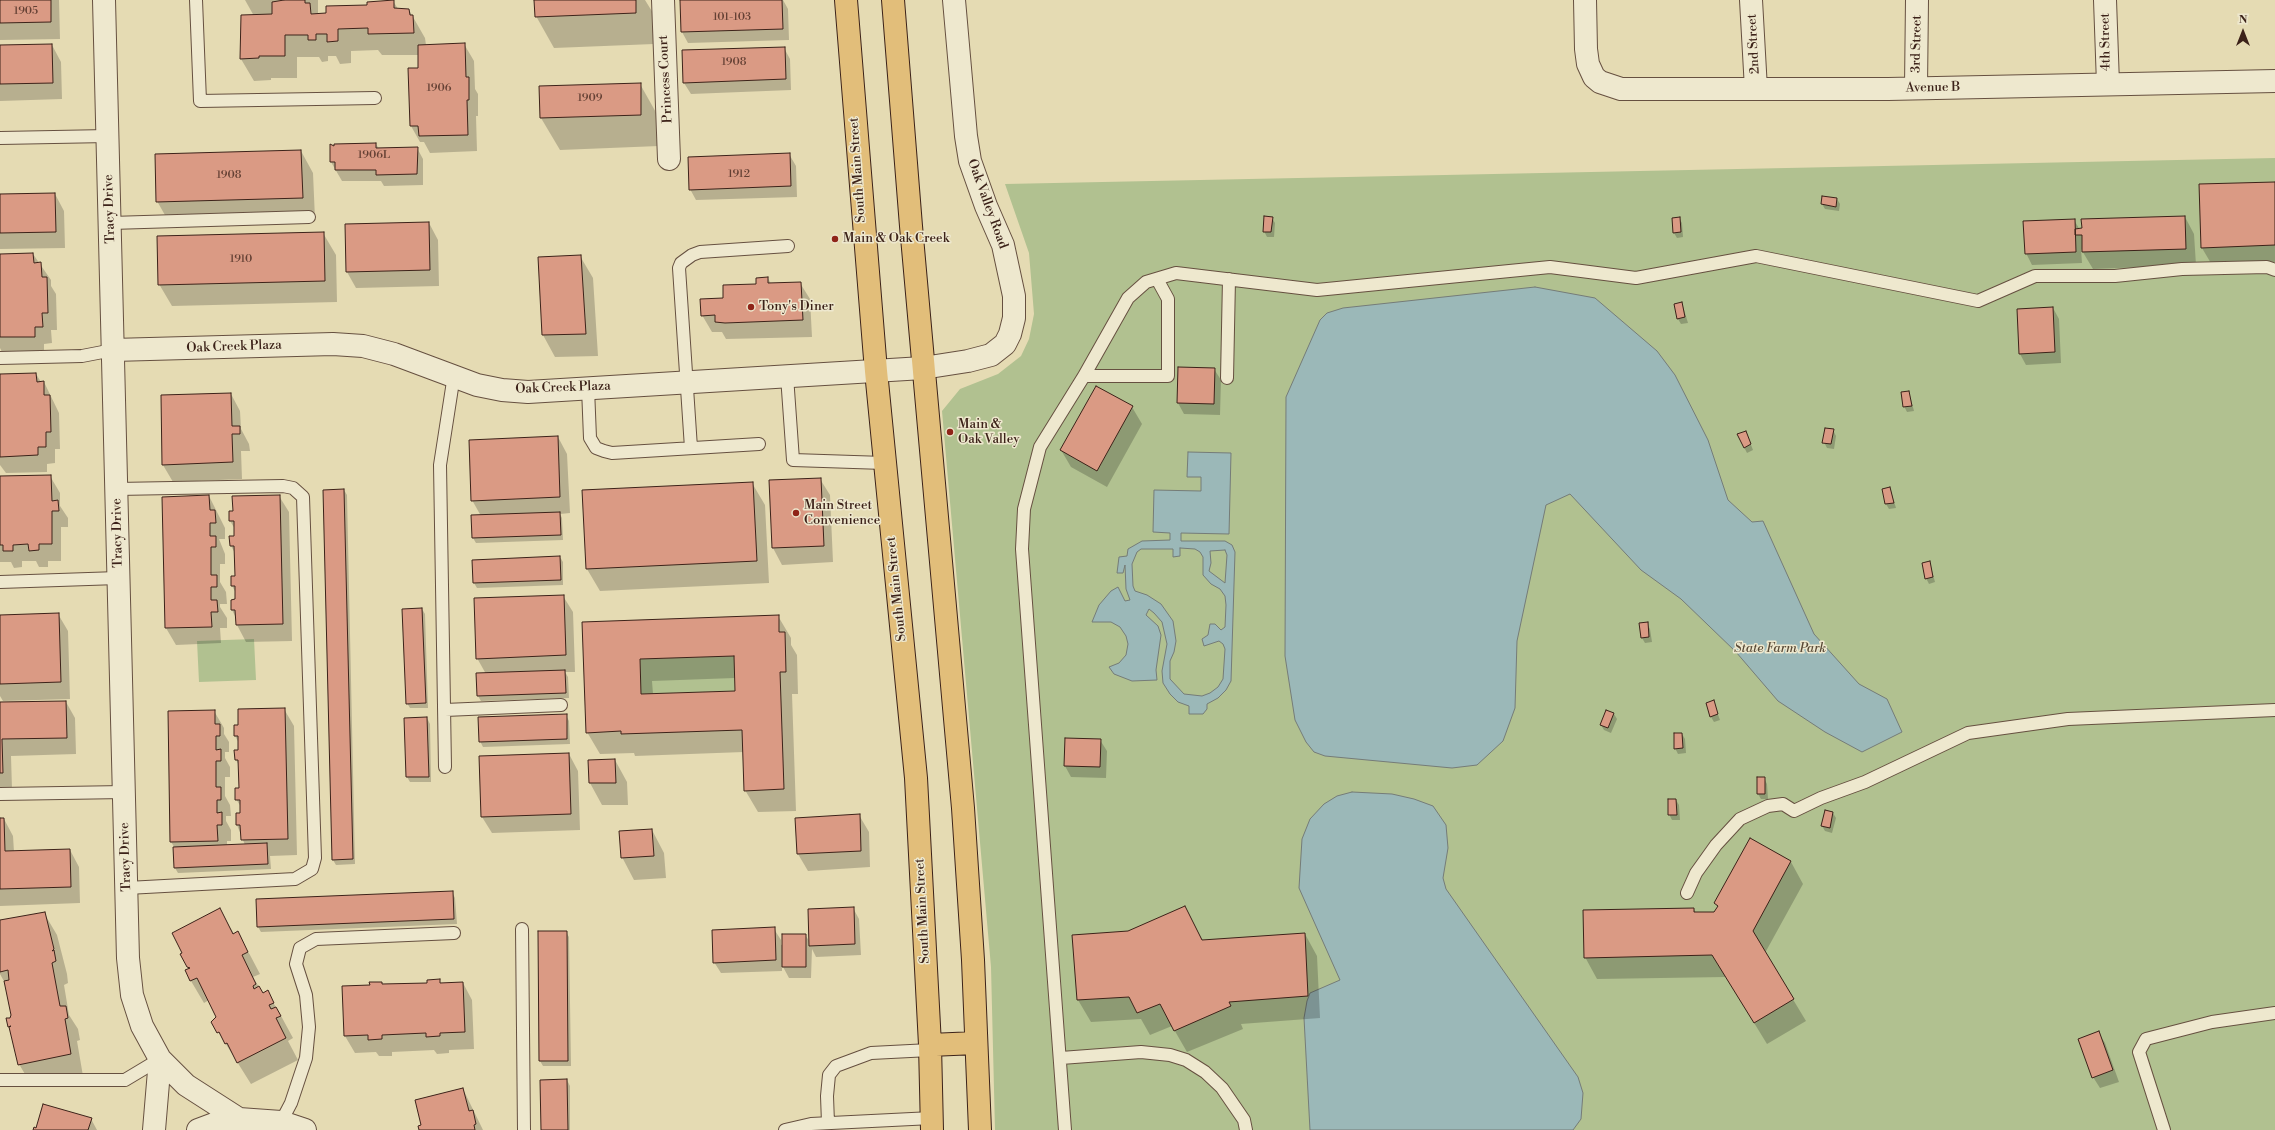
<!DOCTYPE html>
<style>
body{margin:0}
#map{position:relative;width:2275px;height:1130px;overflow:hidden;background:#e5dbb3;font-family:"Libre Bodoni",serif}
canvas{display:block}
.north{position:absolute;left:2223px;top:12px;width:40px;height:40px;-webkit-text-stroke:3px #eee8ce;paint-order:stroke;rotate:0deg;font-size:11px;font-weight:700;line-height:16px;text-align:center;color:#3c2219}
.north::after{content:'';display:block;margin:auto;width:14px;height:18px;background:#3c2219;clip-path:polygon(50% 0,100% 100%,50% 72%,0 100%)}
</style>
<div id="map">
<canvas width="2275" height="1130"></canvas>
<div class="north">N</div>
</div>
<script>
const ctx = document.querySelector('canvas').getContext('2d');
ctx.lineJoin = 'round';
function fill(path, color) { ctx.fillStyle = color; ctx.fill(path, 'evenodd'); }
const toPath = rows => new Path2D(rows.map(r => 'M' + r).join(''));
function trace(path, color, width, dash) { ctx.strokeStyle = color; ctx.lineWidth = width; ctx.lineCap = dash ? 'butt' : 'round'; ctx.setLineDash(dash || []); ctx.stroke(path); }
function drawText(font, color, halo, rows, align = 'center') {
  ctx.font = font + ' "Libre Bodoni",serif'; ctx.lineWidth = 3; ctx.setLineDash([]); ctx.textBaseline = 'middle'; ctx.strokeStyle = halo; ctx.fillStyle = color; for (const [text, x, y, turn = 0] of rows) {
    ctx.save(); ctx.translate(x, y); ctx.rotate((+turn || 0) * Math.PI / 180); ctx.textAlign = isNaN(turn) ? turn : align; if (halo) ctx.strokeText(text, 0, 0); ctx.fillText(text, 0, 0); ctx.restore();
  }
}
const green = toPath([
 [2275,158,2275,1130,995,1130,991,967,942,411,960,389,998,374,1021,356,1029,339,1034,314,1029,253,1005,184],
 [254,639,256,680,199,682,197,641],
 [734,656,735,691,641,694,640,659]
]);
const water = toPath([
 [1535,287,1595,298,1657,351,1675,375,1708,440,1728,500,1752,522,1763,521,1814,634,1859,684,1887,699,1902,732,1862,752,1825,732,1778,701,1736,652,1681,599,1641,570,1570,494,1546,505,1517,641,1515,708,1503,741,1477,765,1452,768,1325,756,1314,752,1306,742,1295,720,1285,656,1286,397,1320,320,1327,313,1343,308,1535,287],
 [1188,452,1231,453,1229,534,1181,533,1181,541,1225,541,1232,545,1235,552,1231,681,1226,690,1218,698,1207,704,1207,709,1203,714,1189,714,1189,706,1178,702,1170,694,1163,683,1162,671,1167,644,1162,622,1154,613,1149,609,1146,615,1158,626,1161,635,1156,670,1157,680,1132,681,1114,674,1109,667,1119,663,1126,655,1128,644,1126,636,1120,627,1111,622,1092,622,1099,605,1111,591,1118,587,1125,601,1130,600,1126,589,1125,565,1123,573,1117,573,1119,557,1127,556,1128,549,1142,541,1170,540,1170,533,1153,532,1154,490,1201,491,1201,477,1187,477,1188,452],
 [1180,548,1195,549,1200,552,1203,557,1203,575,1211,584,1220,589,1225,596,1226,605,1225,627,1221,630,1215,624,1210,624,1208,635,1202,639,1204,646,1219,641,1223,644,1225,649,1223,679,1218,687,1210,693,1202,696,1184,694,1170,679,1170,661,1174,652,1176,641,1173,621,1161,604,1147,595,1135,591,1133,586,1132,564,1137,552,1141,549,1173,549,1173,557,1180,556,1180,548],
 [1225,550,1227,555,1225,583,1209,571,1211,563,1210,551,1225,550],
 [1352,792,1392,794,1414,799,1433,806,1446,825,1448,848,1443,878,1446,889,1578,1077,1583,1093,1581,1119,1573,1130,1310,1130,1304,1018,1307,1001,1310,993,1340,980,1299,888,1302,839,1310,819,1324,804,1337,796,1352,792]
]);
const shadow = toPath([
 [0,0,59,0,60,39,0,40],
 [245,0,318,0,318,14,393,1,398,9,409,10,425,38,426,45,464,44,474,61,475,89,478,94,478,116,476,116,477,151,430,153,424,142,420,142,411,126,419,68,419,55,382,55,378,50,351,51,351,63,340,64,336,56,328,56,328,61,322,62,319,57,297,57,297,78,271,78,271,80,254,81,241,59,254,16],
 [535,0,645,0,653,13,654,44,554,48,536,16],
 [682,0,783,0,788,9,789,40,688,43,682,32],
 [52,45,61,62,62,99,0,101,0,46],
 [784,48,790,59,791,90,691,94,684,83],
 [640,84,658,116,659,146,560,150,541,118,540,87],
 [376,144,379,149,417,148,423,159,423,185,384,186,381,181,342,181,331,162,335,147],
 [301,151,313,173,315,219,170,224,157,201],
 [789,154,796,166,797,197,696,200,690,189],
 [2275,183,2275,262,2212,265,2202,248],
 [55,194,64,211,65,248,0,249,0,195],
 [1837,199,1840,204,1839,211,1825,209,1822,204],
 [2185,217,2194,234,2196,265,2093,269,2081,249,2082,263,2032,265,2026,253,2074,220,2080,230],
 [1272,218,1275,223,1274,237,1267,237,1264,231],
 [1679,218,1682,223,1683,237,1677,238,1674,233],
 [429,223,438,240,439,286,356,288,347,272],
 [323,233,336,255,337,302,172,306,159,284],
 [33,254,51,280,51,286,56,294,57,330,51,330,52,343,44,344,44,353,3,354,0,348,0,255],
 [580,256,593,278,598,356,555,357,543,335],
 [768,278,771,284,800,283,810,299,812,337,726,339,722,332,712,332,702,315,725,299],
 [1682,303,1688,323,1681,324,1678,319],
 [2053,308,2059,319,2061,363,2026,365,2020,354],
 [1214,369,1221,380,1220,415,1184,414,1178,403],
 [36,374,41,382,44,382,59,413,60,449,55,449,55,463,47,464,47,472,6,473,0,465,0,375],
 [1909,392,1914,411,1907,412,1904,406],
 [231,394,240,411,241,429,249,444,250,451,241,451,242,479,173,482,163,465,162,396],
 [1132,407,1142,424,1107,487,1071,467,1061,450],
 [1833,430,1836,436,1834,449,1827,448,1824,442],
 [558,437,567,454,570,513,560,514,562,518,563,540,476,543,473,538,472,516,481,516,472,500],
 [1748,437,1753,450,1747,453,1744,447],
 [50,476,60,493,60,506,68,518,68,527,61,527,61,561,48,561,48,567,39,567,36,561,22,561,22,567,14,568,11,562,0,562,0,477],
 [820,479,830,495,833,562,782,565,773,548],
 [752,483,765,505,769,583,600,591,587,569,583,491],
 [1890,488,1896,508,1889,509,1886,504],
 [344,490,347,495,355,864,336,865,333,860,324,491],
 [209,496,225,528,225,539,219,539,225,554,225,564,220,564,220,582,226,592,227,604,220,604,220,607,227,618,227,628,220,628,221,643,176,645,166,628],
 [279,496,289,512,292,641,246,642,237,625,236,618,232,610,232,601,236,600,236,593,232,586,236,577,235,553,231,546,230,537,235,537,235,529,230,521,230,512],
 [560,557,563,562,563,585,477,588,474,583],
 [1930,563,1935,582,1929,584,1926,578],
 [563,596,573,612,575,672,565,672,568,677,569,698,481,701,478,696,486,674,477,658],
 [422,609,425,614,428,708,410,708,407,703],
 [58,614,68,631,70,699,3,701,0,696,0,616],
 [778,616,791,638,791,645,797,655,798,694,792,694,796,811,758,812,745,790,744,752,635,756,634,753,600,754,587,732,583,623],
 [735,678,736,692,653,694,652,681],
 [1640,624,1647,624,1650,629,1652,642,1645,643,1642,638],
 [1713,701,1720,720,1714,722,1711,717],
 [66,702,75,718,76,754,11,756,12,789,0,789,0,703],
 [284,709,294,726,297,855,270,856,271,869,178,873,175,868,175,848,171,842,214,711,224,728,224,734,229,742,229,752,225,752,225,758,230,767,230,777,225,777,225,796,230,805,231,816,226,816,226,821,231,830,231,841,227,841,227,846,245,845,237,825,241,814,241,807,236,799,240,789,240,767,236,760,240,751,239,743,235,736,239,726],
 [1614,714,1617,719,1611,733,1604,730,1601,725],
 [566,715,569,721,570,744,483,747,480,741],
 [427,718,430,724,431,782,410,782,407,777,405,719],
 [1682,734,1685,739,1686,753,1678,754,1675,748],
 [1066,739,1100,740,1107,751,1106,778,1071,777,1065,766],
 [569,754,578,771,580,830,492,833,482,817],
 [615,760,627,782,628,805,602,805,590,783],
 [1764,778,1767,784,1768,799,1761,799,1758,794],
 [1676,800,1679,805,1680,820,1672,820,1669,814],
 [1833,813,1836,818,1832,833,1825,831,1822,826],
 [859,815,869,832,870,867,808,871,798,854,796,819],
 [0,819,4,819,13,836,14,852,70,850,79,867,80,903,0,906],
 [652,830,664,853,666,878,634,880,622,857],
 [1791,862,1803,884,1765,953,1806,1021,1767,1044,1726,977,1597,979,1585,957,1694,909,1696,913,1715,913,1718,908,1715,903],
 [452,892,455,898,457,924,261,932,258,927],
 [853,908,859,919,861,955,816,957,812,949,811,978,789,978,782,965,782,971,721,973,714,962,774,929,781,940,781,945,805,935,810,942],
 [1185,908,1203,941,1305,934,1317,956,1320,1018,1241,1024,1243,1029,1187,1052,1172,1026,1150,1035,1141,1019,1091,1022,1078,1000,1129,932],
 [220,910,234,934,237,933,250,955,260,974,253,977,263,994,267,992,280,1014,293,1038,288,1041,298,1060,251,1084,212,1022,218,1017,209,1000,204,1003,191,981,186,971,189,969,182,954],
 [44,913,57,935,67,974,68,983,64,985,69,1015,78,1029,80,1040,77,1041,83,1076,32,1086,19,1064,9,1026,12,1015,6,985,0,974,0,921],
 [539,932,566,932,569,937,571,1066,543,1066,540,1061],
 [439,980,441,984,463,983,472,1000,474,1049,449,1050,449,1053,437,1054,434,1050,392,1052,392,1056,379,1056,376,1052,355,1053,345,1036,383,985,428,983],
 [2098,1032,2105,1043,2119,1082,2100,1088,2093,1077],
 [567,1080,570,1086,570,1130,542,1130],
 [463,1089,483,1130,421,1130],
 [44,1105,91,1119,97,1130,35,1130]
]);
const building = toPath([
 [0,0,51,0,51,22,0,23,0,0],
 [284,0,305,0,305,3,310,3,311,14,326,13,326,6,367,5,367,2,394,0,394,8,409,9,410,15,413,15,414,33,368,34,368,28,338,29,338,41,327,42,327,34,316,34,316,40,308,40,308,35,285,35,285,56,259,56,259,58,240,59,241,15,272,14,272,2,284,0],
 [534,0,636,0,636,13,535,17,534,0],
 [680,0,782,0,783,29,681,32,680,0],
 [465,43,466,77,469,77,469,100,467,100,468,135,419,136,418,126,410,126,408,68,418,68,418,45,465,43],
 [52,44,53,83,0,84,0,45,52,44],
 [785,47,786,79,683,83,682,50,785,47],
 [641,83,641,115,540,118,539,86,641,83],
 [376,143,376,148,418,147,417,174,376,175,376,170,335,170,335,162,330,162,330,144,334,146,334,144,376,143],
 [301,150,303,198,156,202,155,154,301,150],
 [790,153,791,186,689,190,688,157,790,153],
 [2275,182,2275,245,2201,248,2199,184,2275,182],
 [55,193,56,232,0,233,0,194,55,193],
 [1822,196,1837,198,1836,207,1821,204,1822,196],
 [1264,216,1273,217,1271,232,1263,232,1264,216],
 [2185,216,2186,249,2082,252,2082,235,2075,235,2075,229,2082,228,2081,219,2185,216],
 [1680,217,1681,232,1673,233,1672,218,1680,217],
 [2075,219,2076,252,2025,254,2023,221,2075,219],
 [429,222,430,270,346,272,345,224,429,222],
 [324,232,325,281,158,285,157,236,324,232],
 [33,253,34,263,41,262,42,277,47,277,48,313,42,313,43,327,35,327,35,337,0,337,0,254,33,253],
 [581,255,586,334,542,335,538,257,581,255],
 [768,277,768,283,801,282,803,320,725,323,715,322,715,315,701,316,700,299,723,298,723,285,756,284,756,278,768,277],
 [1682,302,1685,317,1677,319,1674,304,1682,302],
 [2053,307,2055,352,2019,354,2017,309,2053,307],
 [1178,367,1215,368,1214,404,1177,403,1178,367],
 [36,373,37,382,44,381,44,395,50,395,51,432,46,432,46,447,38,447,38,455,0,457,0,374,36,373],
 [1096,386,1133,406,1097,471,1060,450,1096,386],
 [1909,391,1912,406,1903,407,1901,392,1909,391],
 [231,393,232,426,240,426,240,434,232,434,233,462,162,465,161,395,231,393],
 [1825,428,1834,429,1831,444,1822,443,1825,428],
 [1746,431,1751,444,1744,448,1737,434,1746,431],
 [558,436,560,497,471,501,469,440,558,436],
 [51,475,52,501,58,500,59,511,52,511,52,544,39,544,39,550,29,551,28,544,13,545,13,551,3,551,3,545,0,545,0,476,51,475],
 [821,478,824,546,772,548,769,480,821,478],
 [753,482,757,561,586,569,582,490,753,482],
 [1890,487,1894,503,1885,504,1882,489,1890,487],
 [344,489,353,859,332,860,323,490,344,489],
 [209,495,210,510,215,510,216,523,210,523,210,536,216,536,216,547,211,547,211,575,217,575,217,587,211,587,211,600,217,600,218,612,211,612,212,627,165,628,162,497,209,495],
 [280,495,283,624,236,625,235,610,231,610,231,600,235,599,235,586,231,586,231,576,235,576,234,546,230,546,229,536,234,536,234,521,229,521,229,511,233,511,232,496,280,495],
 [560,512,561,535,472,538,471,515,560,512],
 [560,556,561,580,473,583,472,560,560,556],
 [1930,561,1933,577,1925,579,1922,563,1930,561],
 [564,595,566,655,476,659,474,598,564,595],
 [422,608,426,703,406,704,402,609,422,608],
 [59,613,61,682,0,684,0,615,59,613],
 [779,615,779,632,785,632,786,672,780,672,784,789,744,791,742,730,621,734,621,731,586,733,582,622,779,615],
 [734,656,735,691,641,694,640,659,734,656],
 [1648,622,1649,637,1641,638,1639,623,1648,622],
 [565,670,566,693,477,696,476,673,565,670],
 [1714,700,1718,714,1710,717,1706,703,1714,700],
 [66,701,67,738,2,739,3,773,0,773,0,702,66,701],
 [285,708,288,839,241,840,240,825,236,825,236,813,240,813,240,800,235,800,235,788,239,788,238,760,235,760,234,750,238,750,238,736,234,736,234,725,238,725,238,709,285,708],
 [215,710,215,724,220,724,220,736,216,736,216,750,221,749,221,761,216,761,216,787,221,787,221,800,217,800,217,813,222,812,222,825,217,825,218,841,170,842,168,711,215,710],
 [1606,710,1614,713,1608,728,1600,725,1606,710],
 [567,714,567,739,479,742,478,717,567,714],
 [427,717,429,777,406,777,404,718,427,717],
 [1674,733,1682,733,1683,748,1674,749,1674,733],
 [1065,738,1101,739,1100,767,1064,766,1065,738],
 [569,753,571,814,481,817,479,756,569,753],
 [615,759,616,783,589,783,588,760,615,759],
 [1757,777,1765,777,1765,794,1757,794,1757,777],
 [1668,799,1676,799,1677,815,1668,815,1668,799],
 [1825,810,1833,812,1830,828,1821,826,1825,810],
 [860,814,861,851,797,854,795,818,860,814],
 [0,818,4,818,5,851,70,849,71,887,0,889,0,818],
 [652,829,654,856,621,858,619,831,652,829],
 [1750,838,1791,861,1753,931,1794,999,1754,1023,1712,955,1584,958,1583,910,1694,908,1694,912,1714,912,1718,906,1714,903,1750,838],
 [267,843,268,864,174,868,173,847,267,843],
 [453,891,454,919,257,927,256,899,453,891],
 [1185,906,1202,940,1305,933,1308,996,1229,1002,1231,1006,1174,1031,1160,1004,1137,1013,1129,997,1077,1000,1072,935,1128,931,1185,906],
 [854,907,855,944,809,946,808,909,854,907],
 [220,908,233,934,238,931,248,952,242,955,256,984,253,986,254,989,259,986,263,993,268,990,274,1003,269,1005,271,1009,276,1007,281,1016,276,1018,286,1038,237,1063,227,1043,225,1044,219,1032,217,1033,211,1022,216,1017,197,978,190,981,185,970,190,968,187,967,180,954,182,953,172,933,220,908],
 [45,912,54,949,52,951,54,950,56,961,52,963,60,1006,66,1006,68,1018,65,1019,71,1054,18,1065,9,1027,11,1026,8,1027,6,1018,10,1018,11,1015,4,981,9,980,8,970,0,972,0,920,45,912],
 [775,927,776,960,713,963,712,930,775,927],
 [538,931,567,931,568,1061,539,1061,538,931],
 [782,934,806,934,806,967,782,967,782,934],
 [440,979,440,983,463,982,465,1032,440,1033,440,1036,426,1037,426,1033,382,1035,382,1039,368,1040,368,1035,344,1036,342,986,370,985,369,982,382,982,382,984,427,983,427,980,440,979],
 [2099,1031,2113,1070,2092,1078,2078,1039,2099,1031],
 [567,1079,568,1130,541,1130,540,1080,567,1079],
 [463,1088,469,1111,473,1110,476,1124,474,1125,475,1130,419,1130,418,1126,421,1125,415,1100,463,1088],
 [43,1104,92,1118,88,1130,33,1130,34,1127,36,1128,43,1104]
]);
const lane = toPath([
 [196,0,200,101,375,98],
 [0,138,108,136],
 [111,223,309,217],
 [0,358,82,356,113,350],
 [787,376,793,460,884,463],
 [1084,376,1168,376,1168,299,1157,279],
 [1227,378,1229,279],
 [588,388,590,438,596,448,604,451,612,453,759,444],
 [691,448,679,268,681,263,692,255,700,252,788,246],
 [117,489,283,486,293,488,303,497,315,858,312,869,295,879,127,888],
 [0,582,118,578],
 [445,710,561,705],
 [445,767,440,465,454,375],
 [0,794,124,792],
 [1687,893,1696,873,1716,845,1740,819,1768,806,1783,804,1794,811,1821,798,1865,782,1968,733,2068,719,2275,710],
 [522,929,524,1130],
 [1061,1058,1141,1052,1170,1055,1186,1060,1205,1072,1222,1088,1244,1120,1246,1130],
 [0,1080,125,1080,160,1059],
 [281,1122,291,1103,306,1058,309,1027,306,995,296,964,300,948,316,939,454,933],
 [828,1123,827,1096,829,1075,836,1066,871,1053,930,1050],
 [785,1130,811,1124,932,1118],
 [1065,1130,1022,549,1024,509,1040,447,1084,376,1128,298,1146,282,1176,273,1317,290,1550,267,1636,278,1756,256,1978,301,2035,276,2115,276,2182,269,2267,267,2275,270],
 [2164,1130,2139,1052,2146,1039,2212,1022,2275,1013]
]);
const street = toPath([
 [104,0,128,958,132,995,142,1026,160,1059,186,1085,239,1119],
 [663,0,669,159],
 [1585,0,1586,49,1588,64,1594,77,1600,82,1621,89,1888,89,2275,81],
 [1751,0,1756,89],
 [2105,0,2108,84],
 [1916,87,1917,0],
 [113,350,333,344,363,346,394,354,477,385,502,390,528,392,923,368,968,361,991,355,1005,344,1010,334,1014,318,1014,296,1003,245,986,206,970,161,966,136,954,0],
 [154,1130,160,1059],
 [198,1130,214,1124,239,1119,281,1122,305,1130]
]);
const highway = toPath([
 [846,0,876,371,916,778,930,1045,932,1130],
 [893,0,911,226,963,808,973,960,980,1130],
 [930,1045,976,1043]
]);
const markers = [
 [835,239,4,"#8f2418"],
 [751,307,4,"#8f2418"],
 [950,432,4,"#8f2418"],
 [796,513,4,"#8f2418"]
];
const numberNames = [
 ["1905",26,11],
 ["101-103",732,17],
 ["1908",734,62],
 ["1906",439,88],
 ["1909",590,98],
 ["1906L",374,155],
 ["1912",739,174],
 ["1908",229,175],
 ["1910",241,259]
];
const streetNames = [
 ["4th Street",2106,42,-91],
 ["2nd Street",1754,44,-93],
 ["3rd Street",1917,44,-89],
 ["Princess Court",666,79,-93],
 ["Avenue B",1933,88,-1],
 ["South Main Street",858,170,-94],
 ["Oak Valley Road",987,204,70],
 ["Tracy Drive",110,209,-92],
 ["Oak Creek Plaza",234,347,-2],
 ["Oak Creek Plaza",563,388,-2],
 ["Tracy Drive",118,533,-91],
 ["South Main Street",897,589,-96],
 ["Tracy Drive",126,857,-92],
 ["South Main Street",923,911,-93]
];
const poiNames = [
 ["Main & Oak Creek",843,239],
 ["Tony's Diner",759,307],
 ["Main &",958,425],
 ["Oak Valley",958,440],
 ["Main Street",804,506],
 ["Convenience",804,521]
];
const parkNames = [
 ["State Farm Park",1780,649]
];
fill(green, '#b1c190');
fill(water, '#9bb8b8');
trace(water, '#757c78', 1);
fill(shadow, '#0003');
fill(building, '#da9a84');
trace(building, '#3c2219', 1);
trace(lane, '#665040', 14);
trace(street, '#665040', 24);
trace(highway, '#3c2219', 24);
trace(lane, '#eee8ce', 12);
trace(street, '#eee8ce', 22);
trace(highway, '#e2be7a', 22);
for (const [x, y, r, color] of markers) { const dot = new Path2D(); dot.arc(x, y, r, 0, 2 * Math.PI); ctx.fillStyle = color; ctx.fill(dot); trace(dot, '#eee8ce', 1.5); }
drawText('11px', '#644034', null, numberNames);
drawText('13px', '#3c2219', '#eee8ce', streetNames);
drawText('13px', '#3c2219', '#eee8ce', poiNames, 'left');
drawText('italic 13px', '#594a37', '#eee8ce', parkNames);
</script>
